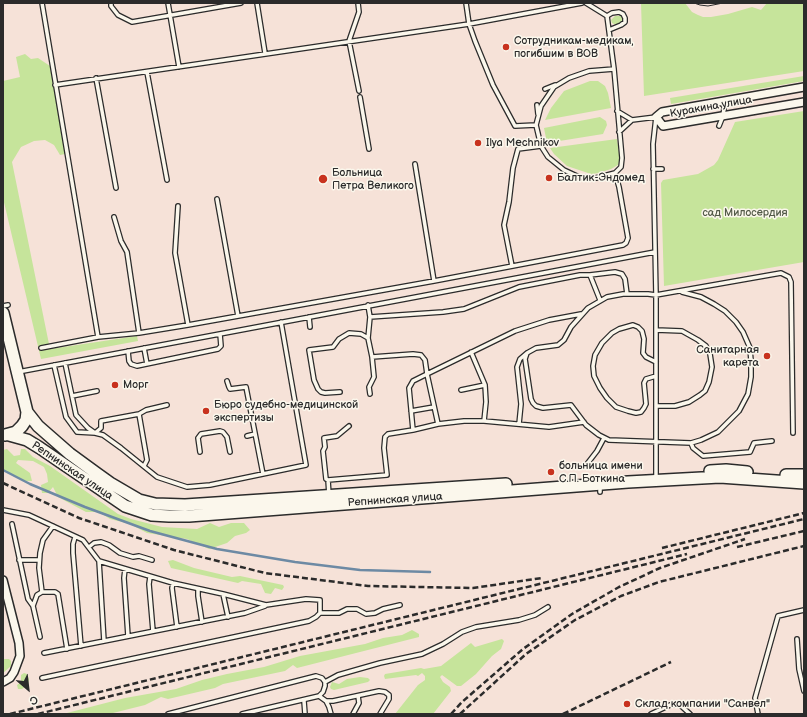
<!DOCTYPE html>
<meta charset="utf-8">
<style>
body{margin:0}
#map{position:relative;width:807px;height:717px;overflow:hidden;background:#f6e2d8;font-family:"Balsamiq Sans",sans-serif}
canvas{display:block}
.frame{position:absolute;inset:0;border:4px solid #2b2b2b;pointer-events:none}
.north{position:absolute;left:8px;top:669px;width:40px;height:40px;-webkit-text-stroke:3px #fbf7ec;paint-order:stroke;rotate:152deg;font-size:11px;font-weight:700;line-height:16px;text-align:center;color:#2b2b2b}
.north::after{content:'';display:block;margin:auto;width:14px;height:18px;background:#2b2b2b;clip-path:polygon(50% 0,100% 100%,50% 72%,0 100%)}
</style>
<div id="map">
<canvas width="807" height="717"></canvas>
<div class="frame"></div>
<div class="north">С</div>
</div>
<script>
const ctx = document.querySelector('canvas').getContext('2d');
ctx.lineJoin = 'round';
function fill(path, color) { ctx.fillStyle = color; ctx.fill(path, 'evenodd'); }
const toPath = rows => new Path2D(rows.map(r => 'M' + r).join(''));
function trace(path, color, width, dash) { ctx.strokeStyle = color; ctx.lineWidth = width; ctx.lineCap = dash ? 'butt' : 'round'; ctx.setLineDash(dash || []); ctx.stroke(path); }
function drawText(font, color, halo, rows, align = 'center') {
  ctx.font = font + ' "Balsamiq Sans",sans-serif'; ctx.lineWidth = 3; ctx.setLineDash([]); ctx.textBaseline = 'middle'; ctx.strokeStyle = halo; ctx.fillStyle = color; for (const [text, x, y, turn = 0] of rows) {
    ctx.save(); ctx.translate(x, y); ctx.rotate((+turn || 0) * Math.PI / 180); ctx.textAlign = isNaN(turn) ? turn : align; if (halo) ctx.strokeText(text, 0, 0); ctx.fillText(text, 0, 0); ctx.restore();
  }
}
const green = toPath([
 [641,3,685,3,692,12,698,15,703,17,711,17,728,14,752,7,761,10,767,3,804,3,804,71,644,96],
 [615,16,621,16,623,19,621,22,616,25,612,23,611,20],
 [25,54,31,59,38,58,50,66,65,154,60,155,54,145,45,140,34,141,21,147,12,162,50,349,137,336,138,341,41,359,3,198,3,81,20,77,16,57],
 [804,76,804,81,671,104,670,98],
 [590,81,598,81,605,86,608,93,611,108,545,120,551,108,564,91],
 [804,111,804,262,664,286,661,183,663,180,698,174,714,165,718,160,735,122],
 [600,117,606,121,607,125,603,134,547,143,544,128],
 [617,139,620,159,618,165,611,169,599,173,591,174,567,166,554,154,550,148],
 [7,449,14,456,20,455,21,449,25,449,33,457,50,466,118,514,131,519,162,527,197,529,210,523,219,527,231,523,244,523,250,530,246,533,235,536,227,543,209,549,187,539,147,533,130,524,110,519,99,512,86,512,58,497,53,487,48,493,42,493,41,485,48,482,47,474,44,467,33,461,18,460,16,463,30,473,32,481,26,481,4,471,3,470,3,450],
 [173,560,194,568,232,577,240,576,283,585,284,587,282,590,275,588,271,594,265,593,261,584,242,581,238,583,171,568,168,561],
 [412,630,419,634,419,637,297,668,293,665,285,671,223,684,215,688,168,699,161,697,145,705,109,714,63,714,125,698,176,689,202,680,227,674,264,667,300,656,365,644,383,638,402,635],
 [502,639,504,641,501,649,492,656,476,674,461,686,457,686,442,675,440,677,443,682,450,687,451,691,433,714,395,714,418,685,425,680,425,676,422,673,418,676,416,675,385,679,384,676,385,674,421,668,424,669,441,666,471,643,475,647],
 [3,659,9,659,11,661,11,666,3,673],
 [24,673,27,674,29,679,28,685,22,689,18,689,17,685,21,682,21,675],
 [360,677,368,678,370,680,368,682,334,690,331,689,330,687,332,682,339,684,347,679]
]);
const stream = toPath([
 [3,470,30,484,85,507,150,531,217,549,295,562,360,570,430,572]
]);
const lane = toPath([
 [42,3,98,337],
 [111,3,111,6,118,15,132,22,241,3],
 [168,3,179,67],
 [257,3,265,53],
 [358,3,359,12,349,41,359,91],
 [466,3,469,24,475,41,493,85,515,126,536,125],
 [586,3,607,16,614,69],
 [607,16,612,13,619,12,623,14,625,18,625,22,621,25,609,30],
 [614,69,622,158,621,167,615,173,596,178,579,177,564,170,548,157,541,146,536,125,541,106,554,87,569,78,589,71,614,69],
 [147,72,167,180],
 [96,78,116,188],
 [55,85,469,24,582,3],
 [545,89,555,85],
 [360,97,369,149],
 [537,105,538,114],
 [617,111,632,120,656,117,653,144,656,295,656,478],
 [719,126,723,116,725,101],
 [619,132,632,120],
 [415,164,434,281],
 [653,169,662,169],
 [217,199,238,316],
 [178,206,175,253,188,325],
 [114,217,121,241,127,252,139,333],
 [512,266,504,225,509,202,513,168,518,149,541,146],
 [590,275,615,272,622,274,625,279,627,294],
 [682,292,701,297,714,304,725,311,736,322,743,332,750,348,751,361,751,377,748,394,739,411,718,432,701,440,691,443],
 [368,305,370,317,368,338,372,357,374,377,369,387,370,394],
 [3,306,8,305],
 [581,314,549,320,515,331,427,374,413,381,409,388,413,430,438,424,464,421,484,421,549,427,584,422],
 [309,317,310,327],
 [370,317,443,312,464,309,519,287,580,275,590,275,600,300],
 [656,330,682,331,698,340,706,346,710,354,712,367,709,382,705,391,700,395,689,402,675,406,656,406],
 [41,348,98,337,139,333,188,325,434,281,623,245,626,243,628,238,619,187,615,173],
 [144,348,147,364],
 [128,351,129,361,131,364,137,366,218,349,221,346,220,334],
 [471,352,485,385,486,402,484,421],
 [372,357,413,354,421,355,425,360,427,374,438,424],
 [65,363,76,415,88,428,95,433,103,435,121,448,157,477,187,487,210,485,306,465,281,322],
 [54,365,66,417,77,432,95,433,101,428,101,421,139,414],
 [18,372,655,252],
 [656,376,646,379,644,383,646,404,644,408,641,412,636,413,628,411,616,407,607,398,600,388,594,376,593,366,595,355,602,343,612,333,619,329,633,325,638,327,642,331,644,339,643,353,646,357,656,362],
 [227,381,229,387,230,389,246,387,263,474],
 [461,390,485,385],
 [340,392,325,393,321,392,318,389,314,380,309,350,333,347,339,339,349,333,361,334,368,338],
 [72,396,97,391],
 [411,411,434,407],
 [519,424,521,404,517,367,520,359,527,353],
 [349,426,337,436,324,438,325,447,323,451,326,479,328,480,387,475,384,448,385,437,388,434,413,430],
 [247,436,255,434],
 [772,441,754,443,750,452,703,456,693,448,691,443,609,440,599,435,586,425,571,405,543,408,536,406,533,403,531,399,525,359,527,353,536,348,558,345,564,340,571,327,588,308,607,297,623,294,648,294,656,295,781,273,789,277,791,282,793,433],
 [200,452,198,438,201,434,220,431,223,432,227,437,230,452],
 [587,464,597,451,604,438],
 [144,466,147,460,139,414,146,410,167,405],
 [600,478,600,492],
 [328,480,329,495],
 [3,510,29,515,83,540,99,561,173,583,223,594,266,605,306,599,320,600,320,613,339,613,347,609,357,609,366,614,375,613,383,609,400,605],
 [12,524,28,599,33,606,40,637],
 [53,526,43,540,40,553,39,568,42,592,55,592,58,594,67,649],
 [75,537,73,544,73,553,81,646],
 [89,547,94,543,101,542,109,545,120,553,133,557,139,556,152,560],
 [19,560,39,560],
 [99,561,104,641],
 [125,569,124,578,128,636],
 [150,577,149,584,153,631],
 [173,583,172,588,177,627],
 [198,589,198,596,202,622],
 [223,594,228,617],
 [33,606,37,595,42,592],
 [797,639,799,669,804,691],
 [44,653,245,613,265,606],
 [42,678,309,621,316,617,320,613],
 [325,682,338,675,380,663,422,654,443,644,462,632,476,627,519,620,535,615,548,607],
 [319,696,326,701,333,701,379,691,385,692,389,695,389,699,380,714],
 [304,701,305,714],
 [326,701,329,707,331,714],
 [168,714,316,676,322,678,325,682,325,686,323,692,319,696,242,714],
 [353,714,359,703,358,696],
 [651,714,670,705,679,704,690,714],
 [758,714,755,698,778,616,804,610]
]);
const street = toPath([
 [804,87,662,112,656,117,663,126,804,102],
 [3,580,19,643,20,656,14,672,10,678,3,682]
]);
const secondary = toPath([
 [3,313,27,412,26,420,22,426,16,432,5,435],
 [27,412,38,426,70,454,96,473,110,483,139,500,155,504,185,505,506,484],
 [9,435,27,440,40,448,125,506,152,515,169,516,189,516,628,482,720,477,804,483],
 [710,471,726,470,747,472],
 [786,475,804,475]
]);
const tram = toPath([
 [694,3,700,5,708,6,723,3]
]);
const rail = toPath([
 [3,483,79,518,174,550,265,573,368,586,473,588,542,578],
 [737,547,804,531],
 [662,548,804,513],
 [10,714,804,519],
 [38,714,687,554],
 [451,714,462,702,523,649,572,614,619,587,660,568,745,539],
 [460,714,526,654,575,620,621,596,659,582,804,546],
 [563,714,671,662]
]);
const markers = [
 [506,47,4,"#c8321e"],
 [478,143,4,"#c8321e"],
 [549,178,4,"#c8321e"],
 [323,179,5,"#c8321e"],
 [767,356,4,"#c8321e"],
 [115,385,4,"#c8321e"],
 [206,411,4,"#c8321e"],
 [551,472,4,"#c8321e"],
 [627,704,4,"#c8321e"]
];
const poiNames = [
 ["Сотрудникам-медикам,",514,41],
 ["погибшим в ВОВ",514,54],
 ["Ilya Mechnikov",486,143],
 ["Больница",332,173],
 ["Петра Великого",332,186],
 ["Балтик-Эндомед",557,178],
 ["Санитарная",759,350,"right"],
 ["карета",759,363,"right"],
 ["Морг",123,385],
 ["Бюро судебно-медицинской",214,405],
 ["экспертизы",214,418],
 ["больница имени",559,466],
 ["С.П. Боткина",559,479],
 ["Склад компании \"Санвел\"",635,704]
];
const streetNames = [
 ["Куракина улица",711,107,-10],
 ["Репнинская улица",72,471,34],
 ["Репнинская улица",395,500,-4]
];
const parkNames = [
 ["сад Милосердия",745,213]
];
fill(green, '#c6e49b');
trace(stream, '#6d8aa4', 2.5);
trace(lane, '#2b2b2b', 6);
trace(street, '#2b2b2b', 10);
trace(secondary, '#2b2b2b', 14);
trace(lane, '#fbf7ec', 3.5);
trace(street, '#fbf7ec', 7);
trace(secondary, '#fbf7ec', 11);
trace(tram, '#2b2b2b', 1);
trace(rail, '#2b2b2b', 2.5, [6, 3]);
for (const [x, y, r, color] of markers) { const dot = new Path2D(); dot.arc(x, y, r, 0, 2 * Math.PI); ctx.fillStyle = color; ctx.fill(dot); trace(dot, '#fbf7ec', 1.5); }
drawText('11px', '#2b2b2b', '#fbf7ec', poiNames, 'left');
drawText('11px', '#2b2b2b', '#fbf7ec', streetNames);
drawText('11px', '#525947', '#fbf7ec', parkNames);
</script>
